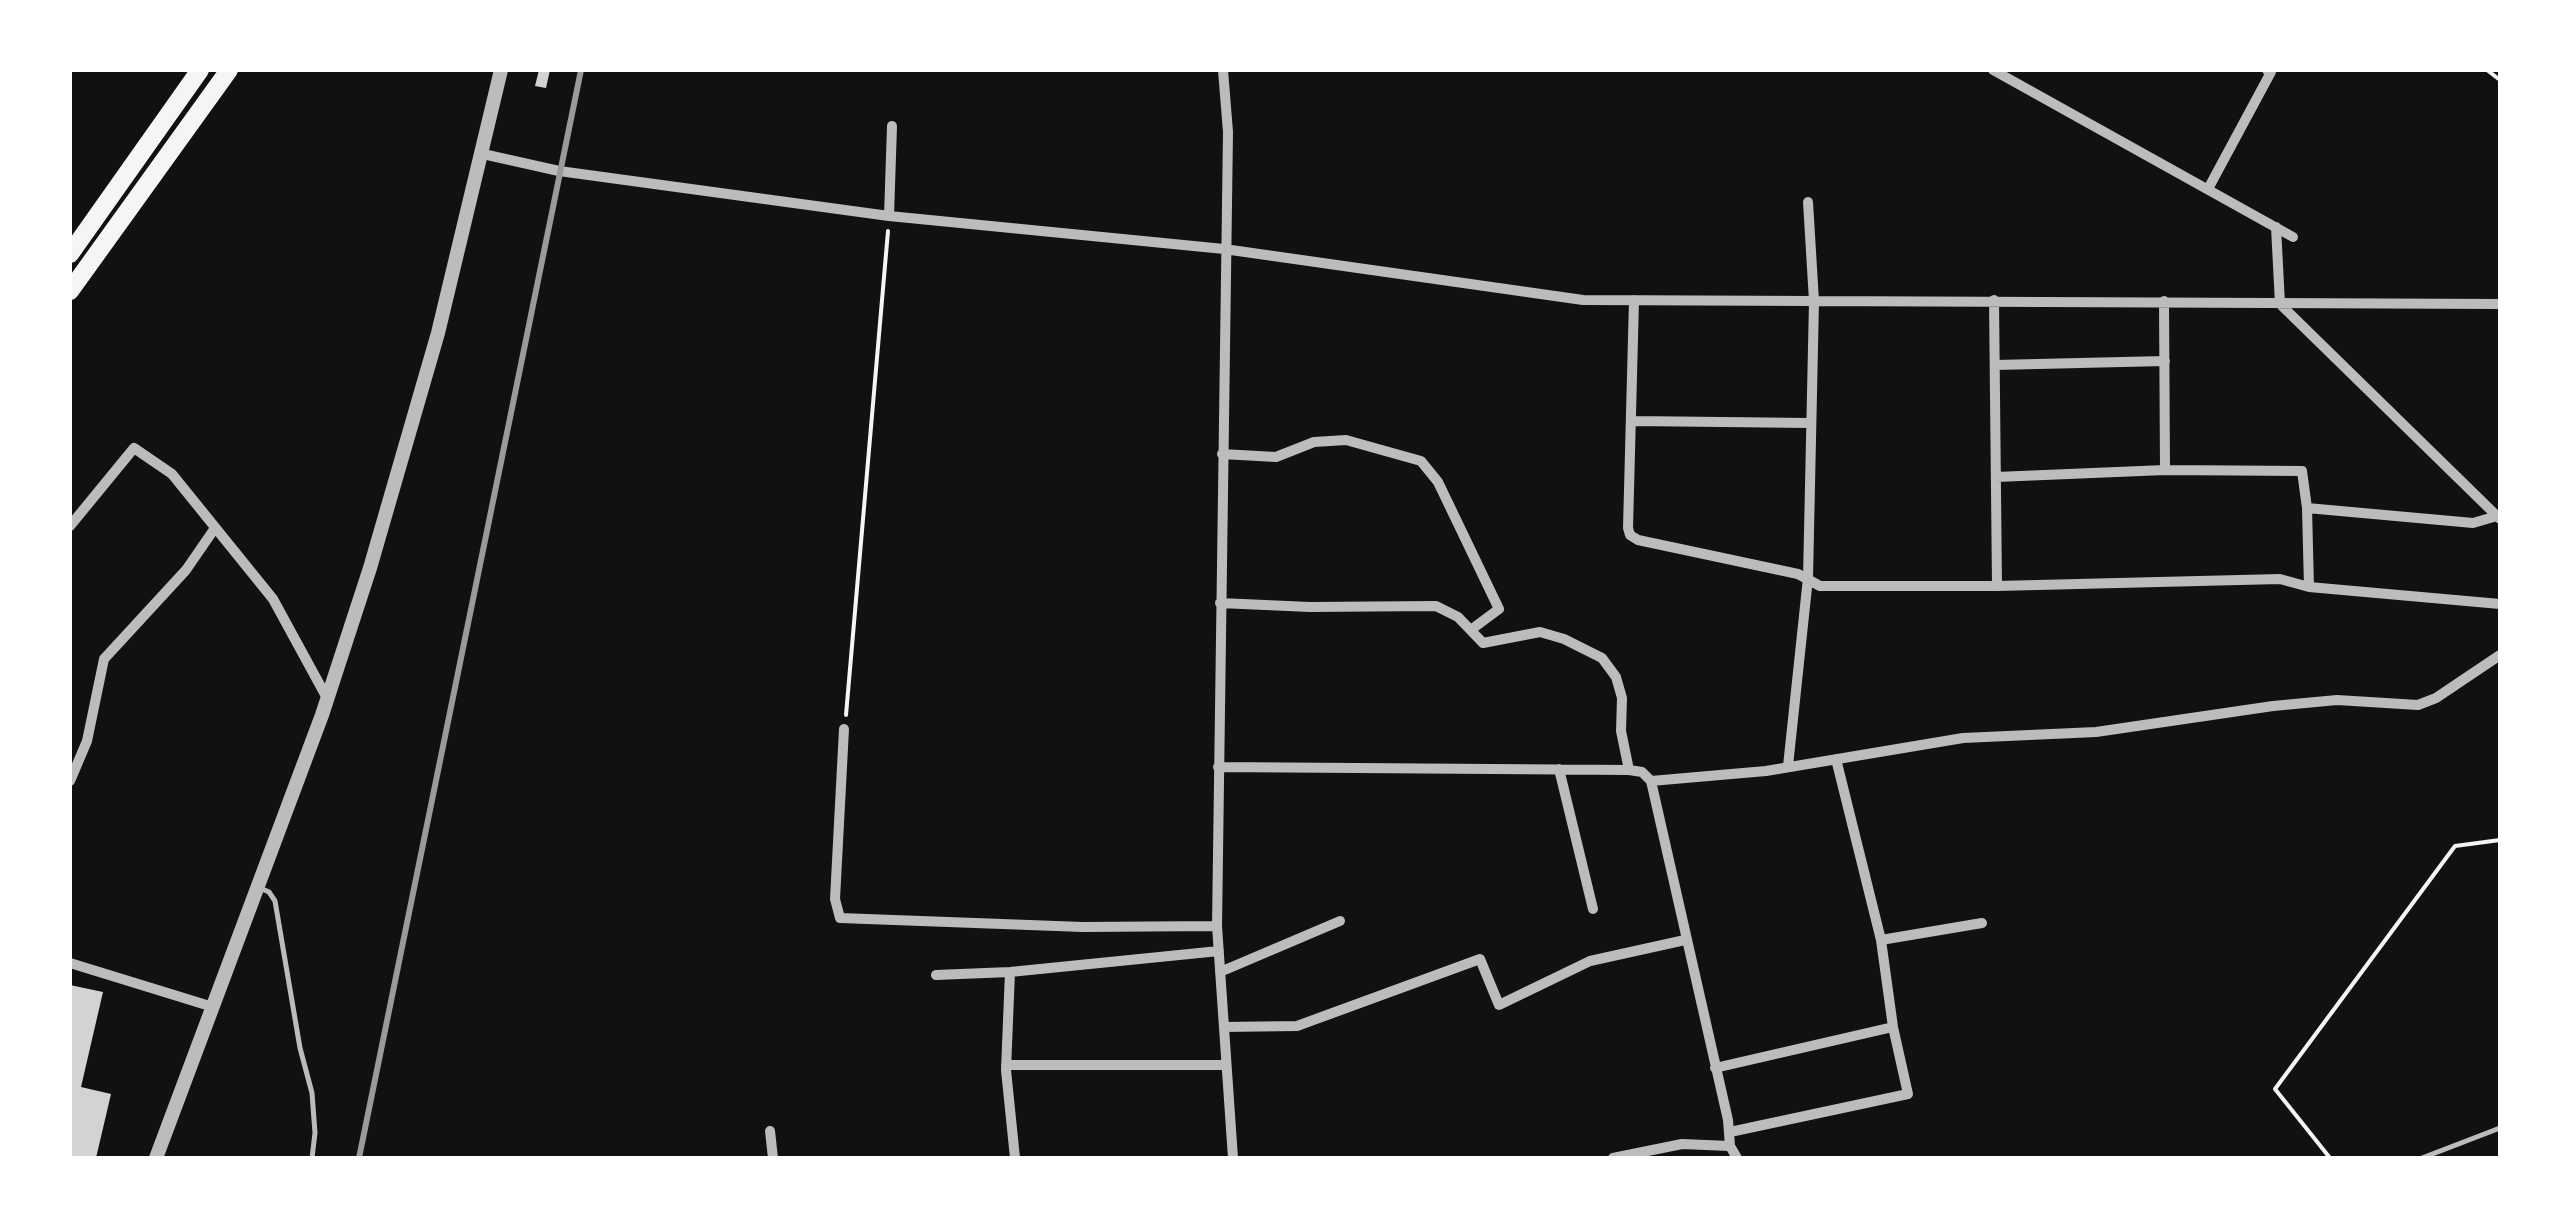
<!DOCTYPE html>
<style>
body{margin:0}
#map{position:relative;width:2570px;height:1228px;overflow:hidden;background:#111;font-family:"Open Sans",sans-serif}
canvas{display:block}
.frame{position:absolute;inset:0;border:72px solid #fff;pointer-events:none}
</style>
<div id="map">
<canvas width="2570" height="1228"></canvas>
<div class="frame"></div>
</div>
<script>
const ctx = document.querySelector('canvas').getContext('2d');
ctx.lineJoin = 'round';
function fill(path, color) { ctx.fillStyle = color; ctx.fill(path, 'evenodd'); }
const toPath = rows => new Path2D(rows.map(r => 'M' + r).join(''));
function trace(path, color, width, dash) { ctx.strokeStyle = color; ctx.lineWidth = width; ctx.lineCap = dash ? 'butt' : 'round'; ctx.setLineDash(dash || []); ctx.stroke(path); }
const building = toPath([
 [539,70,550,70,546,88,535,86],
 [70,985,103,992,81,1087,111,1094,96,1158,70,1158]
]);
const path = toPath([
 [2487,70,2500,80],
 [846,715,888,231],
 [2330,1158,2275,1089,2455,846,2500,840]
]);
const service = toPath([
 [260,888,269,892,275,901,300,1048,312,1093,315,1133,312,1158],
 [2422,1158,2500,1128]
]);
const minor = toPath([
 [1223,70,1228,132,1217,926,1233,1158],
 [1993,70,2293,237],
 [483,154,559,171,889,216,1224,249,1583,300,2500,304],
 [2208,189,2271,72,2267,70],
 [889,216,892,126],
 [2276,227,2280,304,2500,519],
 [1634,300,1628,528,1630,535,1638,540,1798,574,1820,586,1997,586,2280,579,2309,587,2500,604],
 [1994,300,1997,586],
 [2164,301,2165,470],
 [1995,365,2165,361],
 [1633,421,1810,423],
 [1222,454,1276,457,1314,442,1346,440,1421,461,1438,482,1499,609,1472,629],
 [1996,477,2165,470,2302,471,2307,508,2309,587],
 [2307,508,2473,523,2497,516],
 [70,526,134,448,172,474,273,599,327,698],
 [1220,603,1310,607,1436,606,1458,617,1483,643,1540,632,1564,639,1602,658,1616,677,1622,698,1621,731,1629,770],
 [844,729,835,899,840,918,1083,927,1217,926],
 [1788,766,1808,578,1814,301,1808,202],
 [1218,767,1629,770,1642,772,1651,781,1728,1120,1730,1146,1737,1158],
 [1559,769,1593,909],
 [70,781,87,741,104,659,186,570,215,528],
 [1651,781,1766,771,1963,738,2096,732,2273,706,2337,700,2418,705,2436,698,2500,655],
 [1881,940,1982,923],
 [70,963,213,1007],
 [1010,972,1006,1070,1015,1158],
 [1220,972,1340,921],
 [936,975,1010,972,1219,951],
 [1224,1027,1297,1026,1480,959,1499,1005,1590,961,1685,940],
 [1006,1065,1226,1065],
 [1715,1068,1893,1027],
 [770,1131,773,1158],
 [1730,1132,1908,1094,1893,1027,1881,940,1836,759],
 [1613,1158,1682,1144,1730,1146]
]);
const tertiary = toPath([
 [156,1158,322,715,370,568,438,333,501,70]
]);
const trunk = toPath([
 [70,254,200,70],
 [70,291,229,70]
]);
const rail = toPath([
 [359,1158,581,70]
]);
fill(building, '#d3d3d3');
trace(path, '#f5f5f5', 4);
trace(service, '#bcbcbc', 5);
trace(minor, '#bcbcbc', 10);
trace(tertiary, '#bcbcbc', 14);
trace(trunk, '#f5f5f5', 18);
trace(rail, '#9a9a9a', 6);
</script>
